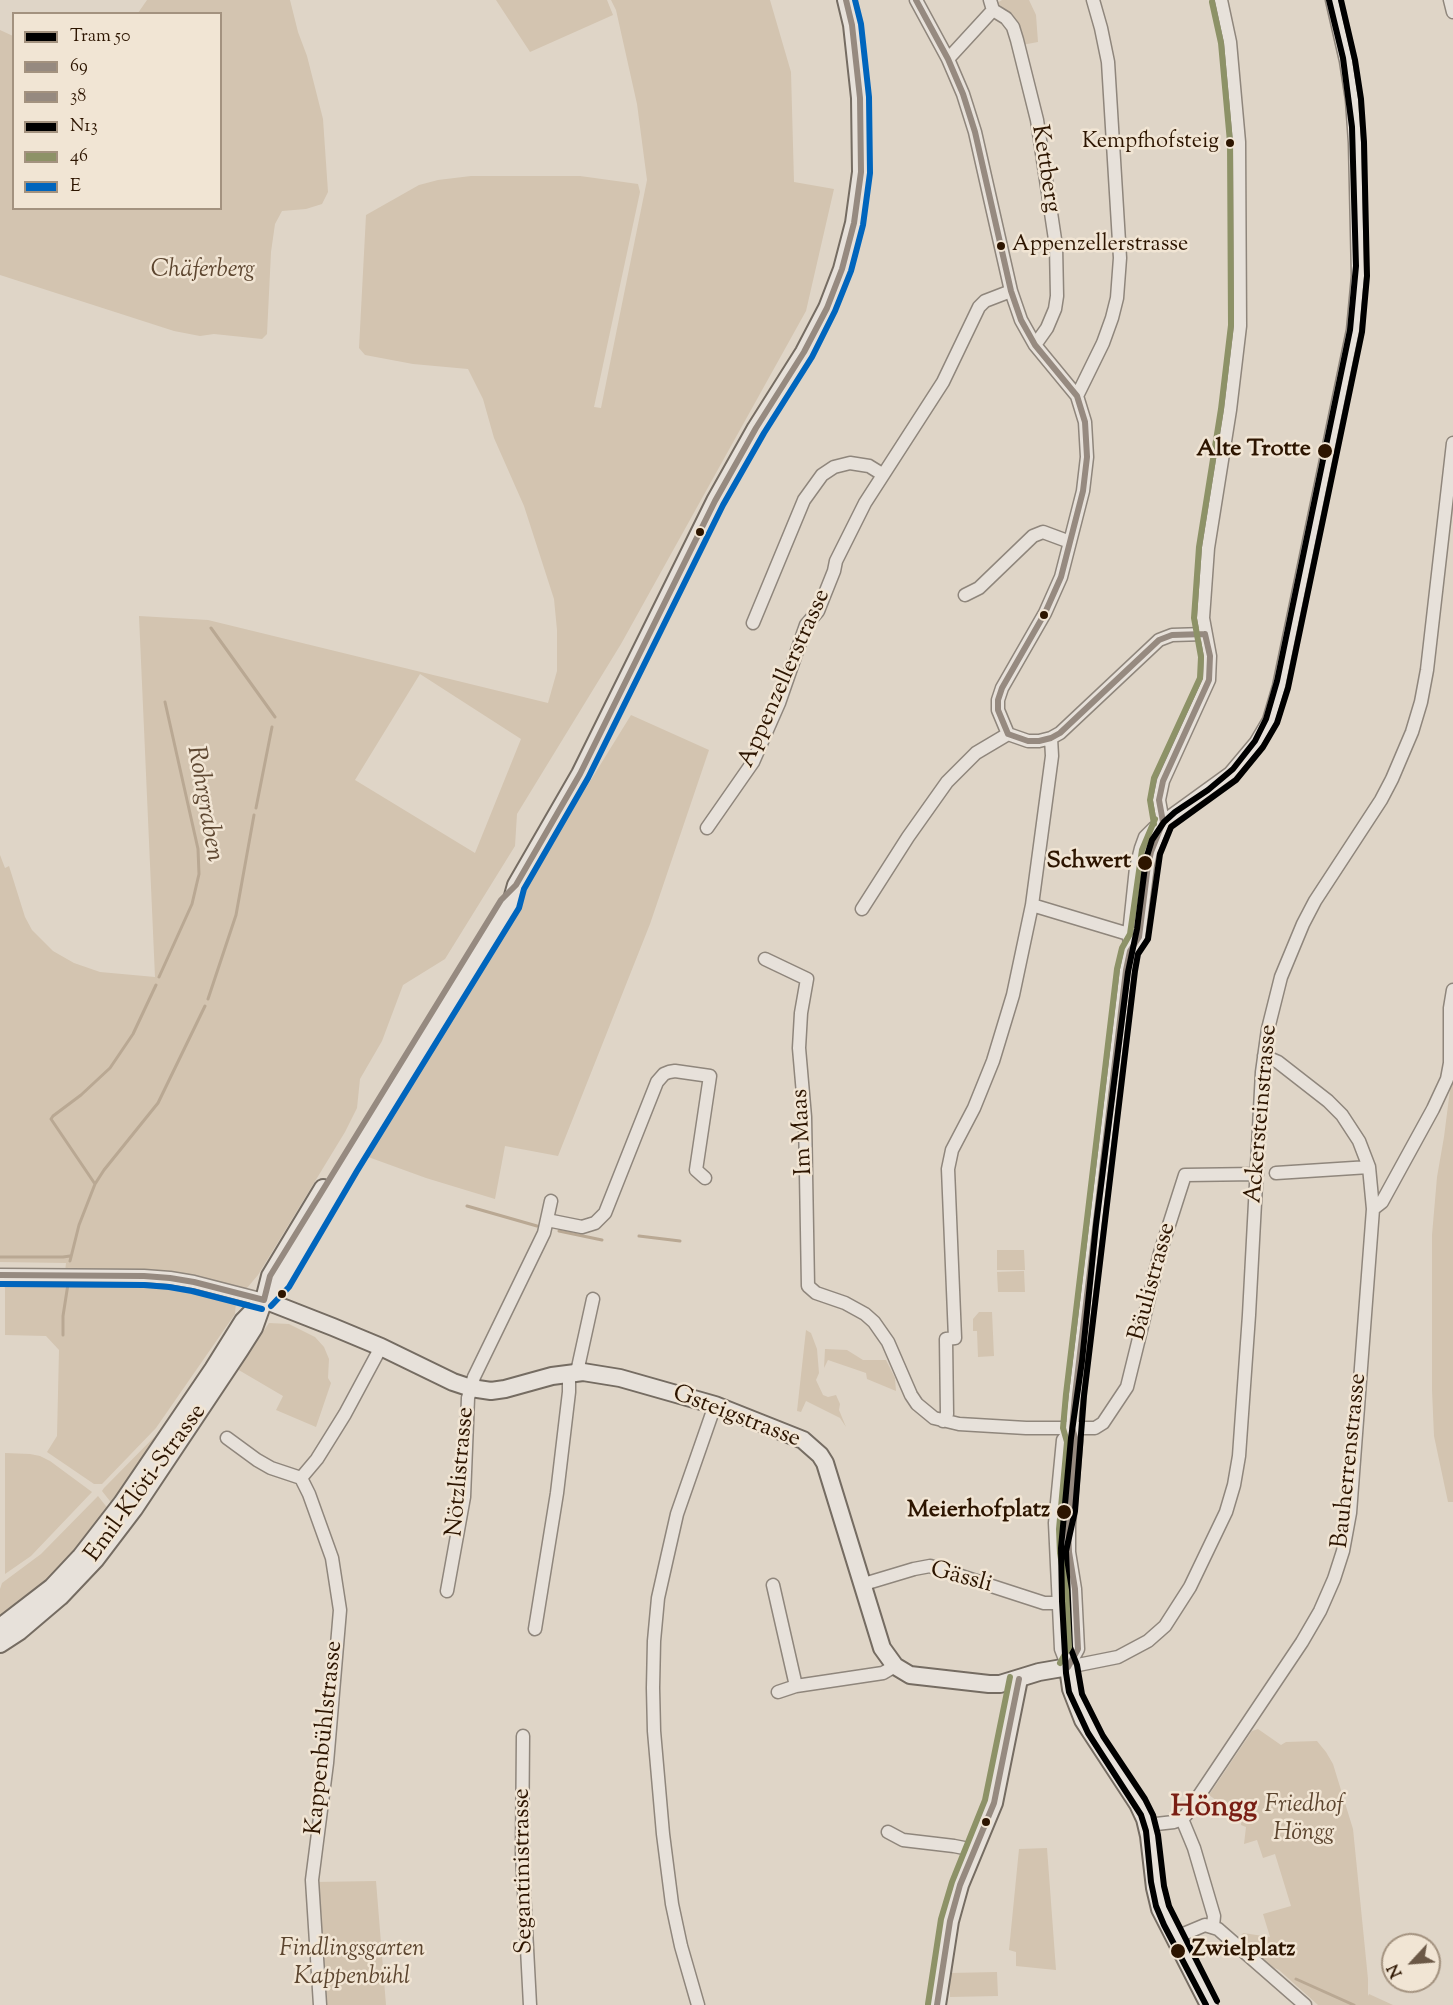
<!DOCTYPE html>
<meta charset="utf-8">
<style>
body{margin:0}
#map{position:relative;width:1453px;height:2005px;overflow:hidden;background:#dfd5c7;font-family:"Sorts Mill Goudy",serif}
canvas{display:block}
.legend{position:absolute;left:12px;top:12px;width:210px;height:198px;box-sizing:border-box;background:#f1e5d4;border:2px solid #a3927f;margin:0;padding:8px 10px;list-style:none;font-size:18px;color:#2d1500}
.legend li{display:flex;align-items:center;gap:12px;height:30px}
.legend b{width:30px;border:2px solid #a3927f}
.north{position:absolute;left:1381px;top:1933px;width:60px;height:60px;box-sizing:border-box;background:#f1e5d4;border:2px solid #a3927f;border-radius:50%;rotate:244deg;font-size:16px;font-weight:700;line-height:24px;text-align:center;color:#2d1500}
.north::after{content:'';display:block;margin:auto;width:21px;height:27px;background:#6b5846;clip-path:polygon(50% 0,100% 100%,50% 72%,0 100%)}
</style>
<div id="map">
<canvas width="1453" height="2005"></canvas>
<ul class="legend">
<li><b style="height:8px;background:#000"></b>Tram 50</li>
<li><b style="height:8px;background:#968a80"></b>69</li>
<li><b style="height:8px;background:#968a80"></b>38</li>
<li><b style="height:8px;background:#000"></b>N13</li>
<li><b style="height:8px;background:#8d9267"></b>46</li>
<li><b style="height:8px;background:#0065bd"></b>E</li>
</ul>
<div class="north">N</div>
</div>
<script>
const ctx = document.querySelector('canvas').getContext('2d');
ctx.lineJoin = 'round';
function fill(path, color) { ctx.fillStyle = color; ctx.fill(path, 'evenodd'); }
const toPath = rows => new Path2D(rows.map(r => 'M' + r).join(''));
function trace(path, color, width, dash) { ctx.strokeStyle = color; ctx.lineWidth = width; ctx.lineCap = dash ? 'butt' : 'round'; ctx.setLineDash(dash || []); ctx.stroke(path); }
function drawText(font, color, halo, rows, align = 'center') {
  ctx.font = font + ' "Sorts Mill Goudy",serif'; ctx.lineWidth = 5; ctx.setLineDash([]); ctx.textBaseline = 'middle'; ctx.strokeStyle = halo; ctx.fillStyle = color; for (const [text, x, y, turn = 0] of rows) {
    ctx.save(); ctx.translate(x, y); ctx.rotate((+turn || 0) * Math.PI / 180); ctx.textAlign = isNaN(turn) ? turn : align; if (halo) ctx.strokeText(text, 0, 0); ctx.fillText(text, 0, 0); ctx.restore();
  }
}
const green = toPath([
 [147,0,290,0,298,32,307,56,323,119,328,192,322,204,306,209,282,211,275,224,271,252,267,334,262,339,214,334,200,336,174,331,0,275,0,30,13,36,14,208,220,208,220,14,138,13],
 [496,0,607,0,613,15,530,52],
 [611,0,770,0,791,72,794,182,834,189,806,311,621,644,517,814,515,846,445,959,403,985,382,1041,360,1079,357,1108,345,1132,258,1275,236,1301,235,1314,156,1428,102,1484,94,1484,47,1452,57,1436,59,1350,46,1336,5,1335,5,1281,64,1281,66,1263,0,1262,0,855,5,868,9,866,25,917,32,930,53,951,74,963,100,972,155,977,139,616,208,620,548,703,557,671,557,630,554,599,524,506,494,438,483,399,468,369,413,364,365,355,359,348,366,215,419,185,438,180,471,176,580,176,638,184,640,192,594,407,601,408,647,180,637,104,616,10],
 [420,674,521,739,475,853,355,780],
 [1002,0,1029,0,1036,15,1038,42,1022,45,1007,11,997,3],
 [631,715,709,750,650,924,558,1156,505,1146,495,1199,426,1178,360,1154],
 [1453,1066,1453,1502,1448,1502,1434,1436,1432,1390,1432,1235,1437,1177,1444,1137],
 [997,1250,1024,1250,1025,1270,997,1270],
 [1024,1271,1025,1292,998,1292,997,1272],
 [979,1312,992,1312,994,1356,978,1357,977,1331,973,1331,973,1319],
 [269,1323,289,1324,315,1337,324,1347,329,1359,328,1378,331,1383,316,1427,276,1410,283,1396,237,1369],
 [806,1330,811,1333,817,1349,819,1373,816,1380,823,1395,828,1397,836,1395,840,1404,839,1410,846,1427,840,1418,806,1401,801,1412,797,1411],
 [825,1349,847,1350,863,1360,886,1360,895,1378,896,1391,867,1379,866,1373,828,1360,824,1368],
 [169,1422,113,1505,102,1491,104,1488],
 [5,1453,30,1454,40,1456,50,1461,92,1492,31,1556,5,1574],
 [98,1496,109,1510,105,1516,53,1576,21,1603,0,1616,0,1589,2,1583,41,1554],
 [1258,1729,1281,1745,1286,1742,1317,1741,1326,1752,1333,1764,1353,1829,1368,1979,1368,1996,1369,1994,1393,2005,1318,2005,1279,1970,1264,1963,1238,1940,1243,1933,1270,1937,1263,1914,1291,1906,1275,1854,1263,1858,1257,1840,1244,1844,1246,1827,1241,1825,1242,1815,1224,1806,1209,1795,1252,1731],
 [1047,1848,1056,1970,1016,1966,1016,1952,1009,1950,1019,1849],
 [376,1881,386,2005,322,2005,315,1882],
 [997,1972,998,1996,950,1997,950,1973]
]);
const stream = toPath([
 [211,628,275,717],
 [256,808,272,727],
 [159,977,192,904,199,874,198,849,165,702],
 [208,999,236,915,254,815],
 [95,1184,51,1119,53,1116,81,1095,110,1068,133,1034,156,985],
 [467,1206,537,1226],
 [559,1231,602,1240],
 [639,1236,680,1241],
 [0,1257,63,1257,70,1256],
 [70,1261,79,1225,95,1184,104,1170,158,1103,205,1006],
 [63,1335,63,1316,68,1284],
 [1243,1941,1262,1958],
 [1296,1979,1354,2005]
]);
const street = toPath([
 [916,0,948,59,963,94,975,132,1011,291,1021,320,1035,345,1077,396,1085,422,1087,457,1083,491,1061,577,1045,613,1002,688,998,700,998,710,1008,734,1028,741,1039,741,1051,738,1060,733,1159,640,1172,635,1205,634],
 [990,0,993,10,1006,18,1013,27,1017,40,1037,120,1056,246,1057,296,1055,309,1047,328,1035,345],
 [1450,0,1453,12],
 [948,59,993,10],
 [1077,396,1103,343,1112,318,1117,298,1120,258,1108,62,1101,28,1093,0],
 [965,595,979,588,1033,536,1043,532,1070,542],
 [753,623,804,500,822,475,834,467,850,463,869,466,882,474],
 [1163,822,1159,800,1163,781,1209,680,1210,656,1203,618,1208,548,1230,410,1240,326,1239,142,1230,42,1221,0],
 [707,828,753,762,779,703,806,625,818,611,834,571,836,561,865,503,943,382,979,307,985,301,1011,291],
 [1032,905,1135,936],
 [862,909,908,837,947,782,976,753,1008,734],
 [1130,951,1139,937,1148,865,1151,852,1163,824],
 [765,959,807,979,801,1013,799,1048,805,1117,808,1286,816,1293,845,1303,865,1314,874,1322,888,1342,911,1395,917,1404,934,1418,959,1424,1026,1428,1095,1428,1103,1423,1127,1387,1160,1253,1185,1175,1257,1174],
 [1276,1173,1369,1167],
 [1373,1209,1382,1202,1433,1109,1447,1079,1450,1063,1450,1008,1453,990],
 [547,1220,582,1227,595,1223,605,1213,657,1082,664,1074,669,1072,675,1071,710,1076,696,1170,705,1178],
 [0,1275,144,1276,170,1278,194,1282,264,1300],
 [577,1372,593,1299],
 [943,1421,947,1414,946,1339,955,1338,948,1169,952,1150,974,1108,993,1061,1013,995,1032,905,1052,756,1051,738],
 [227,1438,257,1460,271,1468,301,1478],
 [301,1478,309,1494,332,1558,340,1610,327,1763,312,1880,320,2005],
 [301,1478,317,1459,345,1414,381,1347],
 [864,1584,914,1569,930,1566,1044,1603,1059,1603],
 [773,1585,796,1686],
 [447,1591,464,1497,468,1398,474,1377,544,1233,551,1201],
 [535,1629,557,1493,569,1392,569,1373],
 [1068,1667,1078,1649,1075,1589,1069,1552,1069,1525,1076,1441,1072,1428,1073,1411,1126,970,1130,951,1129,934,1136,868,1141,848,1145,837,1154,828,1230,773,1256,742,1269,720,1279,686,1353,330,1358,276,1355,143,1352,100,1346,61,1332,0],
 [1068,1667,1118,1657,1148,1641,1165,1626,1190,1587,1226,1512,1234,1485,1239,1456,1249,1315,1262,1072,1268,1029,1281,977,1303,924,1315,901,1381,800,1392,779,1412,732,1421,702,1427,670,1453,443],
 [1068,1667,1061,1649,1055,1523,1063,1440,1072,1428],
 [778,1692,796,1686,883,1673,895,1666],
 [523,1736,522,1854,530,2005],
 [1182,1819,1194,1848,1214,1916,1213,1926],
 [1147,1825,1174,1822,1182,1819,1186,1815,1302,1642,1320,1611,1334,1579,1343,1551,1350,1513,1373,1209,1369,1167,1359,1141,1342,1115,1328,1101,1278,1062,1264,1056],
 [888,1832,903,1840,954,1846,974,1850],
 [1174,1938,1205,1925,1218,1929,1305,2005],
 [698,2005,681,1946,672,1904,663,1834,654,1731,653,1688,654,1641,658,1598,667,1558,677,1514,715,1405]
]);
const secondary = toPath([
 [264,1300,333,1327,381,1347,453,1382,471,1388,491,1391,505,1389,552,1376,583,1372,620,1378,715,1405,803,1440,820,1455,825,1463,882,1648,895,1666,910,1675,989,1684,1000,1684,1039,1672,1068,1667,1071,1689,1083,1720,1138,1804,1145,1819,1149,1836,1155,1888,1160,1909,1209,2005],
 [0,1627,52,1587,81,1556,122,1503,213,1369,243,1321,281,1282,349,1166,511,903,516,885,580,774,715,501,756,428,804,352,827,308,842,269,854,223,861,172,860,98,852,25,846,0],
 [0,1644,20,1631,60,1597,96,1559,134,1509,240,1350,254,1328,264,1300,270,1276,323,1188],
 [937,2005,950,1921,960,1885,994,1803,1019,1679]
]);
const bus1 = toPath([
 [0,1275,144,1276,170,1278,194,1282,264,1300],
 [264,1300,270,1276,501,900,516,885,580,774,715,501,756,428,804,352,827,308,842,269,854,223,861,172,860,98,852,25,846,0]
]);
const bus2 = toPath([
 [916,0,948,59,963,94,975,132,1011,291,1021,320,1035,345,1077,396,1085,422,1087,457,1083,491,1061,577,1045,613,1002,688,998,700,998,710,1008,734,1028,741,1039,741,1051,738,1060,733,1159,640,1172,635,1205,634],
 [1163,822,1159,800,1163,781,1209,680,1210,656,1205,634],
 [1068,1667,1078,1649,1075,1589,1069,1552,1068,1529,1076,1441,1072,1428,1075,1395,1126,970,1130,951,1139,937,1148,865,1151,852,1163,822],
 [937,2005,950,1921,960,1885,994,1803,1019,1679]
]);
const bus3 = toPath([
 [1217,2001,1169,1906,1164,1886,1158,1835,1153,1815,1145,1799,1103,1736,1082,1694,1077,1665,1070,1647,1066,1551,1075,1511,1084,1396,1135,971,1138,954,1148,939,1160,854,1171,827,1236,780,1263,747,1277,723,1288,688,1362,332,1367,276,1364,142,1361,99,1355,60,1341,0]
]);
const bus4 = toPath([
 [1154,824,1150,800,1154,778,1200,678,1201,657,1194,618,1199,547,1221,409,1231,325,1230,142,1221,43,1212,2],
 [1060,1663,1069,1647,1066,1590,1060,1553,1059,1529,1067,1442,1063,1428,1066,1394,1117,969,1122,948,1130,934,1142,850,1155,819],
 [928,2004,941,1919,952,1882,985,1800,1010,1677]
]);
const bus5 = toPath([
 [0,1284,144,1285,169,1287,192,1291,262,1309],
 [271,1306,289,1287,357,1171,519,908,524,889,588,778,723,505,764,433,812,357,835,311,851,271,863,225,870,173,869,97,861,24,855,0]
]);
const tram1 = toPath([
 [1206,2005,1164,1925,1156,1906,1151,1882,1146,1831,1141,1815,1088,1733,1069,1692,1066,1673,1062,1601,1061,1548,1071,1438,1082,1361,1096,1225,1128,972,1137,929,1146,859,1152,840,1164,822,1175,812,1208,790,1233,769,1255,741,1266,719,1277,681,1350,330,1356,266,1352,127,1343,58,1329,0]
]);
const markers = [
 [1230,143,5,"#2d1500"],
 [1001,246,5,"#2d1500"],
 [1325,451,8,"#2d1500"],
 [700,532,5,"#2d1500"],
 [1044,615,5,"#2d1500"],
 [1145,863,8,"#2d1500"],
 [282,1294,5,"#2d1500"],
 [1064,1512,8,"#2d1500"],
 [986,1822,5,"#2d1500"],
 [1178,1951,8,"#2d1500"]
];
const busNames = [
 ["Kempfhofsteig",1219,143],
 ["Appenzellerstrasse",1012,246,"left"]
];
const streetNames = [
 ["Kettberg",1044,169,81],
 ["Appenzellerstrasse",786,679,-66],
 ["Ackersteinstrasse",1263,1114,-85],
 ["Im Maas",804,1132,-93],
 ["Bäulistrasse",1154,1282,-75],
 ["Gsteigstrasse",736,1418,21],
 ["Bauherrenstrasse",1351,1461,-84],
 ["Nötzlistrasse",462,1472,-85],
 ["Emil-Klöti-Strasse",147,1484,-54],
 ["Gässli",961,1579,15],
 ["Kappenbühlstrasse",326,1738,-84],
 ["Segantinistrasse",525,1871,-91]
];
const parkNames = [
 ["Chäferberg",203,272],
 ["Friedhof",1304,1807],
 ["Höngg",1304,1835],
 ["Findlingsgarten",352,1951],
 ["Kappenbühl",352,1979]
];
const stopNames = [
 ["Alte Trotte",1311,451],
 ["Schwert",1131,863],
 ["Meierhofplatz",1050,1512],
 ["Zwielplatz",1192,1951,"left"]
];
const waterNames = [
 ["Rohrgraben",203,804,80]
];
const districtNames = [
 ["Höngg",1214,1810]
];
fill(green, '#d3c4b0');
trace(stream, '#b9a893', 3);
trace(street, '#8f867c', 15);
trace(secondary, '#756c62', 20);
trace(street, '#e7e1da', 12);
trace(secondary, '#e7e1da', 16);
trace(bus1, '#968a80', 6);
trace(bus2, '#968a80', 6);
trace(bus3, '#000', 6);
trace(bus4, '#8d9267', 6);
trace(bus5, '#0065bd', 6);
trace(tram1, '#000', 6);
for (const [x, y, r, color] of markers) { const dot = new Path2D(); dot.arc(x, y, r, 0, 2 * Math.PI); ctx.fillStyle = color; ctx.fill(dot); trace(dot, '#f1e5d4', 2); }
drawText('22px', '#2d1500', '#f1e5d4', busNames, 'right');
drawText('24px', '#2d1500', '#f1e5d4', streetNames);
drawText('italic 24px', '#5c452f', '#f1e5d4', parkNames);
drawText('bold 24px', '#2d1500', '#f1e5d4', stopNames, 'right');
drawText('italic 26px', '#5f4832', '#f1e5d4', waterNames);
drawText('bold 30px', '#7a1f14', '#f1e5d4', districtNames);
</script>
